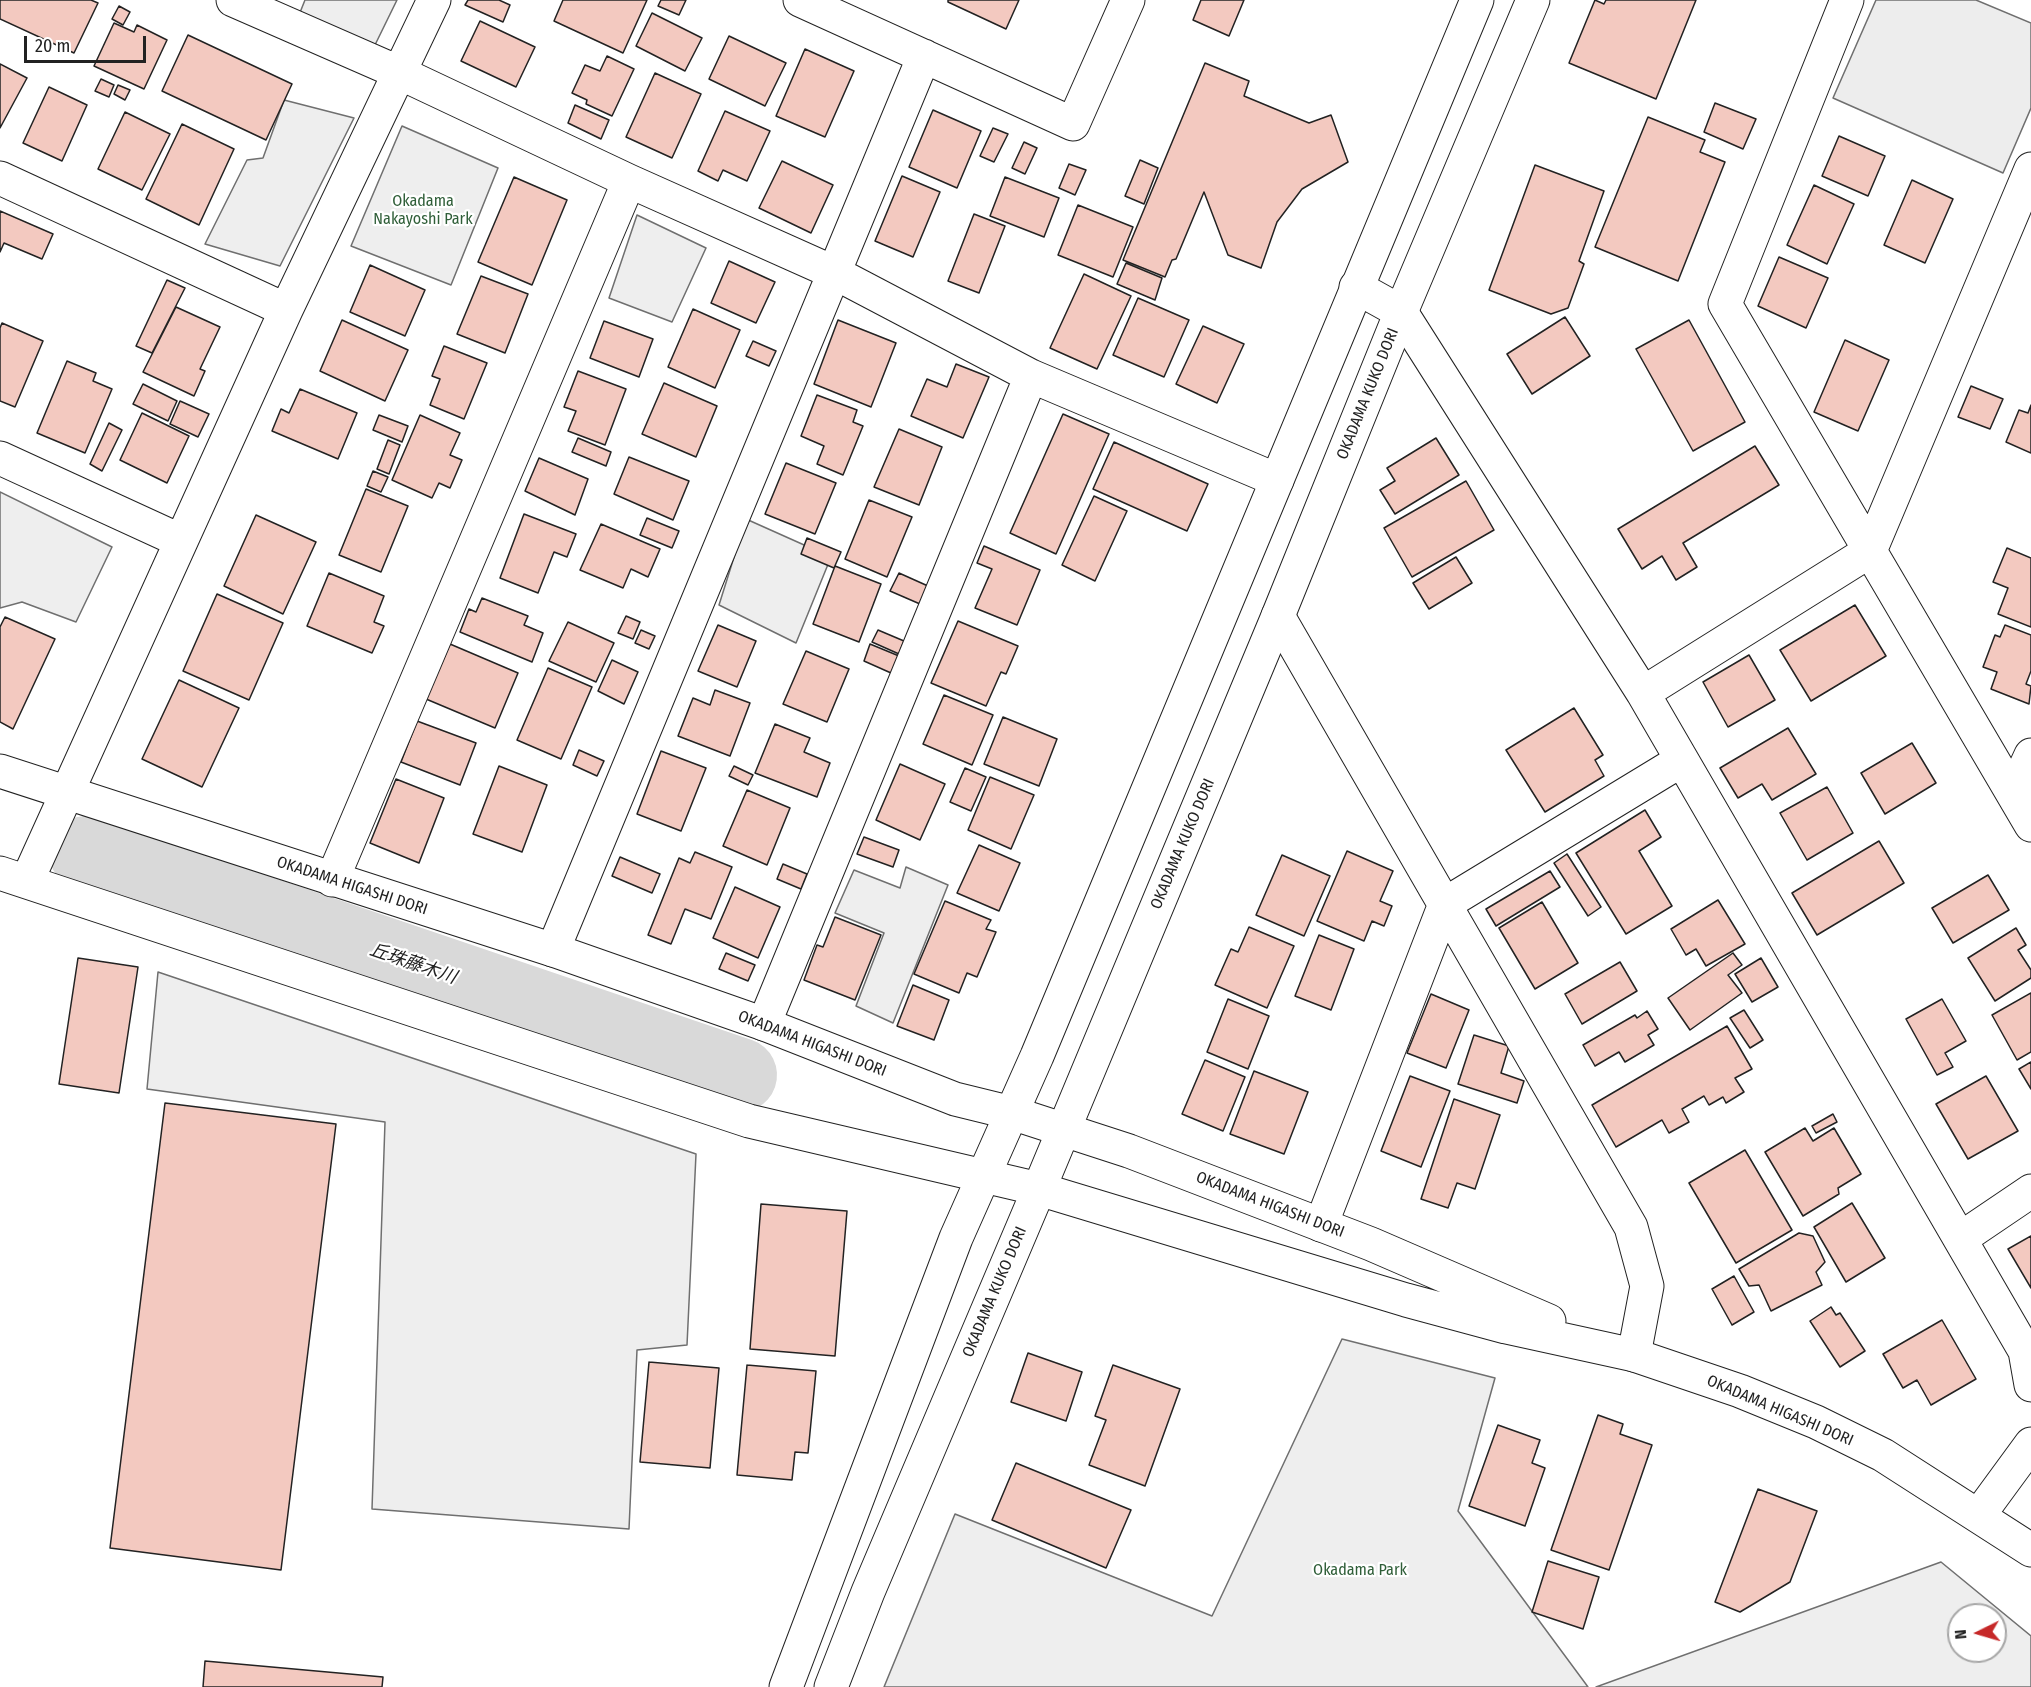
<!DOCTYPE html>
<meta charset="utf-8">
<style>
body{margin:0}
#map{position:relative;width:2031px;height:1687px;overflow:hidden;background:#fff;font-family:"Fira Sans Condensed",sans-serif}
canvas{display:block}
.north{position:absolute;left:1947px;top:1603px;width:60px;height:60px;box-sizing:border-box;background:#fff;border:2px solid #a7a7a7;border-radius:50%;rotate:265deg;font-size:16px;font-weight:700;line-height:24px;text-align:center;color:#222}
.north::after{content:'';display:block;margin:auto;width:21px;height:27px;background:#c62828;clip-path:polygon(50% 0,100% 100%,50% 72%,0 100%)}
.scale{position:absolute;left:24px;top:36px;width:122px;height:27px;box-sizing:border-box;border:3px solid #222;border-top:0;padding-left:8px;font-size:18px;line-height:21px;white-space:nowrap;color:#222;-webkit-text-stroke:4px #fff;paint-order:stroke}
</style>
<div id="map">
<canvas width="2031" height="1687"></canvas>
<div class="north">N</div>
<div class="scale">20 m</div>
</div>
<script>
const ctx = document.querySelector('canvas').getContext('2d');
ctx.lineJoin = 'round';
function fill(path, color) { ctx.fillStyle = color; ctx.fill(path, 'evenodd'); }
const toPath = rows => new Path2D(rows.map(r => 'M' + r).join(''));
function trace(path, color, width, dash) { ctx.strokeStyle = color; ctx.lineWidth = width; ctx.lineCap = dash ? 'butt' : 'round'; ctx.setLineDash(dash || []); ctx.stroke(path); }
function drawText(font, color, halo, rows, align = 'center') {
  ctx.font = font + ' "Fira Sans Condensed","Noto Sans JP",sans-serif'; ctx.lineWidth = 4.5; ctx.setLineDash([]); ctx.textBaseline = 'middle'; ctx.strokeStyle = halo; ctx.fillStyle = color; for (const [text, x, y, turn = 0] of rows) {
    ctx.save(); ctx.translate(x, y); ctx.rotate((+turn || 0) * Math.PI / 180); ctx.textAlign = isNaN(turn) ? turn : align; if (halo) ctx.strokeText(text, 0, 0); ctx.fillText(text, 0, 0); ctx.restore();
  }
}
const green = toPath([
 [305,0,397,0,373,49,299,15,305,0],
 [284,100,354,118,280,266,205,244,247,160,263,158,284,100],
 [402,126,498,168,451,285,351,246,402,126],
 [637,215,706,248,672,322,609,298,637,215],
 [0,492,112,547,76,622,22,602,0,608,0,492],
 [746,519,831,557,796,643,719,605,746,519],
 [906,867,948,885,893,1023,856,1006,884,933,835,913,854,870,900,888,906,867],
 [158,972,696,1154,687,1345,637,1350,629,1529,372,1509,385,1122,147,1089,158,972],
 [1342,1339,1495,1378,1458,1511,1588,1687,884,1687,955,1514,1212,1616,1342,1339],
 [1941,1562,2031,1636,2031,1687,1596,1687,1941,1562],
 [1959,1615,1995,1615,1995,1651,1959,1651,1959,1615]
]);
const parking = toPath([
 [1876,0,1976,0,2031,23,2031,108,2003,173,1833,98,1876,0]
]);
const river = toPath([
 [86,853,740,1075]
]);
const building = toPath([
 [0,0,91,0,98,3,74,53,0,19,0,0],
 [468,0,499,0,510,5,503,22,465,5,468,0],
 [563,0,647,0,623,53,554,21,563,0],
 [661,0,686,0,679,15,658,6,661,0],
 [948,0,1019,0,1006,29,948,2,948,0],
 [1201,0,1244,0,1229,36,1193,20,1201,0],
 [1595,0,1604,4,1606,0,1696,0,1656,99,1569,63,1595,0],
 [119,6,130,12,123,25,112,19,119,6],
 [652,13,702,38,685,71,636,46,652,13],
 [480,21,535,47,516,87,461,61,480,21],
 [114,23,134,32,137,25,167,40,144,89,94,66,114,23],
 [188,35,292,84,266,140,162,91,188,35],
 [729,36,786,63,765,106,709,79,729,36],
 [805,49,854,71,825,137,776,116,805,49],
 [607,56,634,69,612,116,586,104,587,100,572,93,585,65,600,71,607,56],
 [1205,63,1249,81,1244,96,1309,123,1331,115,1348,162,1302,189,1277,222,1261,268,1228,255,1204,192,1176,259,1172,260,1165,277,1123,260,1205,63],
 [0,64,27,78,0,128,0,64],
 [655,73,701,94,672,158,626,137,655,73],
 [101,79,114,85,109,97,95,91,101,79],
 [118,85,130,90,125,100,114,94,118,85],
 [49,87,87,105,62,161,23,143,49,87],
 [1715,103,1756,119,1743,149,1704,132,1715,103],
 [575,105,609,120,601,139,568,123,575,105],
 [933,110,981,131,957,188,909,167,933,110],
 [725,111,770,131,747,181,723,170,718,181,698,171,725,111],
 [125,112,170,134,142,190,98,169,125,112],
 [1648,117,1705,140,1700,152,1725,162,1678,281,1595,247,1648,117],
 [182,124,234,149,199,225,146,199,182,124],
 [993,128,1008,134,994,162,980,156,993,128],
 [1839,136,1885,156,1868,196,1822,176,1839,136],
 [1024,142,1037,148,1025,174,1012,168,1024,142],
 [1140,160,1158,168,1144,204,1125,196,1140,160],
 [782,161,833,185,811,233,759,208,782,161],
 [1069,164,1086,170,1075,195,1059,188,1069,164],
 [1535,165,1604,191,1579,261,1584,264,1568,308,1551,314,1489,290,1535,165],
 [902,176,940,192,913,257,875,241,902,176],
 [514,177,567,200,532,285,478,262,514,177],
 [1005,177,1059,198,1044,237,990,216,1005,177],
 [1912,180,1953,199,1925,263,1884,245,1912,180],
 [1814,185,1854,204,1827,264,1787,245,1814,185],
 [1078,205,1133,227,1113,277,1058,255,1078,205],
 [0,211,53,234,42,259,4,243,0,252,0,211],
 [974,214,1005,226,979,293,948,281,974,214],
 [1779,257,1828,278,1806,328,1758,306,1779,257],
 [729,261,775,282,756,323,711,303,729,261],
 [1126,263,1162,278,1155,300,1117,284,1126,263],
 [370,265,425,290,405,336,350,312,370,265],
 [1084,274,1131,296,1097,369,1050,348,1084,274],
 [481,276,528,294,505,353,457,334,481,276],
 [167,280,185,288,152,353,136,346,167,280],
 [1138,298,1189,320,1164,377,1113,355,1138,298],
 [176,307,220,327,200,369,205,371,194,396,143,372,176,307],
 [693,309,740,330,715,388,668,367,693,309],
 [1565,317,1590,356,1532,394,1507,354,1565,317],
 [342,320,408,350,385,401,320,371,342,320],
 [838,320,896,343,871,407,814,384,838,320],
 [1689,320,1745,422,1693,451,1636,349,1689,320],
 [604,321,653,339,639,377,590,358,604,321],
 [2,323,43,341,15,407,0,401,0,328,2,323],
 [1203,326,1244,344,1217,403,1176,384,1203,326],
 [1845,340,1889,360,1858,431,1814,412,1845,340],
 [753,341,776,351,769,366,746,356,753,341],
 [444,346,487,363,464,419,430,405,440,379,432,376,444,346],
 [67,361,96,373,93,381,112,389,85,453,37,433,67,361],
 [956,364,989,377,963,438,911,416,927,379,947,387,956,364],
 [578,371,626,389,605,445,568,431,576,411,564,407,578,371],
 [664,383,717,406,696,457,642,434,664,383],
 [143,384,177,401,168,421,133,404,143,384],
 [1971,386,2003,399,1990,429,1958,417,1971,386],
 [300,389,357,413,338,459,272,431,281,409,289,413,300,389],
 [817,395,857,410,853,422,863,426,843,475,817,464,824,446,801,436,817,395],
 [180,401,209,414,198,437,170,424,180,401],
 [2031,405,2031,453,2006,442,2019,410,2028,413,2031,405],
 [142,413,189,436,167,483,120,460,142,413],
 [1063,414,1109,434,1056,554,1010,533,1063,414],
 [379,415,408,426,402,442,373,430,379,415],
 [420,415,460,433,450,455,462,460,450,488,439,483,432,498,392,480,420,415],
 [109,423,122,430,102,471,90,464,109,423],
 [899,429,942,447,919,505,874,487,899,429],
 [578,438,611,452,606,466,572,452,578,438],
 [1436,438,1459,475,1395,514,1380,490,1395,481,1387,468,1436,438],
 [388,440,400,445,389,474,377,469,388,440],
 [1114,442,1208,484,1187,531,1093,489,1114,442],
 [1755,446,1779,485,1683,543,1697,567,1676,580,1662,556,1642,569,1618,529,1755,446],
 [629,457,689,481,673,520,614,494,629,457],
 [539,458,588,479,575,515,525,491,539,458],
 [786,463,836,483,815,534,765,514,786,463],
 [373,471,388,477,381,492,367,486,373,471],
 [1466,481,1494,530,1412,577,1384,528,1466,481],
 [366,489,408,506,381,572,339,555,366,489],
 [1094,496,1127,511,1095,581,1062,565,1094,496],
 [869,500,912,517,887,577,845,559,869,500],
 [524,514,576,534,567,557,554,552,538,593,500,578,524,514],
 [256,515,316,542,283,614,224,586,256,515],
 [647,518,679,531,672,548,640,535,647,518],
 [601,524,660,549,648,577,631,569,623,588,580,570,601,524],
 [807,538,841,552,834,568,801,554,807,538],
 [984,546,1040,570,1017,625,975,608,992,569,977,563,984,546],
 [2007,548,2031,558,2031,627,1998,614,2008,588,1993,582,2007,548],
 [1456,557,1472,583,1429,609,1413,583,1456,557],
 [835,566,881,584,859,642,813,624,835,566],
 [329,573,384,596,374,622,384,626,372,653,307,626,329,573],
 [899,573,928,586,920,604,890,591,899,573],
 [217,594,283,623,249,700,183,671,217,594],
 [482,598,528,616,524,625,543,633,532,662,460,632,469,609,476,612,482,598],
 [1855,605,1886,656,1811,701,1780,650,1855,605],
 [626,616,640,622,633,639,618,633,626,616],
 [5,617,55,639,13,729,0,722,0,627,5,617],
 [958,621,1018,646,1006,674,1001,672,986,706,931,683,958,621],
 [568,622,614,643,596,682,549,661,568,622],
 [718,625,756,641,737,687,698,671,718,625],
 [2005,625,2031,635,2031,671,2026,684,2031,686,2029,704,1991,689,1997,672,1983,667,1995,635,2000,637,2005,625],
 [641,630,655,636,649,649,635,643,641,630],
 [878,630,904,641,899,654,872,642,878,630],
 [450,644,518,673,495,728,426,699,450,644],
 [870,644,899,656,891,673,864,661,870,644],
 [806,651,849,669,827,722,783,704,806,651],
 [1749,655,1775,700,1728,727,1703,682,1749,655],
 [612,660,638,672,624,704,598,691,612,660],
 [548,668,592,687,561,759,517,740,548,668],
 [179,680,239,708,202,787,142,759,179,680],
 [715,690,750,703,730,756,678,736,693,698,710,705,715,690],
 [944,695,993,715,972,765,923,744,944,695],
 [1574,708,1603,755,1595,760,1604,776,1545,812,1506,750,1574,708],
 [1003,717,1057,739,1039,786,984,764,1003,717],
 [417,721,476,743,460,785,401,762,417,721],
 [775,724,810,738,804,752,830,763,817,797,755,773,775,724],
 [1788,728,1816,774,1772,800,1762,784,1738,798,1720,768,1788,728],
 [1912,743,1936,783,1885,814,1861,773,1912,743],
 [579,750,604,761,597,776,573,765,579,750],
 [661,751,706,768,681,831,637,814,661,751],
 [900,764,945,784,920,840,876,820,900,764],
 [499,766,547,785,522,852,473,834,499,766],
 [734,766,753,775,748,785,729,776,734,766],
 [965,768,986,777,971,811,950,802,965,768],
 [990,777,1034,795,1011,849,968,830,990,777],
 [396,779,444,798,419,863,370,843,396,779],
 [1827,787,1853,833,1807,860,1780,813,1827,787],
 [747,790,790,808,767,865,723,846,747,790],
 [1645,810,1661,837,1639,851,1672,906,1626,934,1576,853,1645,810],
 [864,837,899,850,893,867,857,854,864,837],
 [1879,841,1904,883,1817,935,1792,893,1879,841],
 [979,845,1020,863,999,911,957,893,979,845],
 [1347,851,1393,871,1380,901,1392,906,1384,926,1372,921,1364,941,1317,921,1347,851],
 [695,852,732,867,711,919,685,909,671,944,648,935,679,858,690,863,695,852],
 [1567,854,1601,907,1588,916,1554,863,1567,854],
 [1282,855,1330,876,1304,936,1256,915,1282,855],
 [620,857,660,874,652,893,612,876,620,857],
 [783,864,807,874,801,889,777,879,783,864],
 [1550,871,1560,887,1496,926,1486,909,1550,871],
 [1988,875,2009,910,1953,943,1932,908,1988,875],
 [735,887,780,907,758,958,713,938,735,887],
 [1718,900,1745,944,1706,966,1696,949,1686,955,1671,929,1718,900],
 [945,901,991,920,986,929,996,932,977,977,967,973,959,993,914,974,945,901],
 [1542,902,1578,963,1535,989,1499,928,1542,902],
 [835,917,881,935,855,1000,804,980,817,945,823,947,835,917],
 [1249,927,1294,946,1267,1008,1215,985,1231,949,1238,952,1249,927],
 [2016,928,2026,945,2018,950,2031,970,2031,978,1995,1001,1968,958,2016,928],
 [1319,935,1354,949,1331,1010,1295,996,1319,935],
 [726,953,755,965,748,981,719,969,726,953],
 [1733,953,1742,965,1728,975,1742,993,1690,1030,1668,998,1733,953],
 [78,958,138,967,119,1093,59,1084,78,958],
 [1761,958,1778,987,1752,1002,1735,974,1761,958],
 [1620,962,1637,991,1582,1024,1565,994,1620,962],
 [913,985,949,1000,934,1040,897,1026,913,985],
 [2031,993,2031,1052,2017,1060,1992,1015,2031,993],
 [1431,994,1469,1010,1446,1068,1407,1053,1431,994],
 [1228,999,1269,1016,1248,1069,1207,1052,1228,999],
 [1942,999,1966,1041,1945,1053,1953,1067,1937,1075,1906,1019,1942,999],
 [1744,1010,1763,1040,1750,1048,1730,1018,1744,1010],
 [1647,1011,1658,1029,1648,1035,1654,1045,1625,1062,1619,1052,1595,1066,1583,1045,1635,1015,1637,1018,1647,1011],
 [1727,1026,1752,1069,1735,1078,1744,1092,1726,1103,1723,1097,1709,1105,1704,1096,1682,1109,1689,1122,1669,1133,1662,1120,1616,1147,1592,1105,1727,1026],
 [1474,1035,1509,1046,1501,1073,1524,1081,1517,1103,1458,1084,1474,1035],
 [1205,1060,1245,1077,1223,1131,1182,1114,1205,1060],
 [2031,1062,2031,1089,2019,1069,2031,1062],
 [1254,1071,1308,1092,1284,1154,1230,1134,1254,1071],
 [1410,1076,1450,1091,1421,1167,1381,1151,1410,1076],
 [1986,1076,2018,1131,1968,1159,1936,1104,1986,1076],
 [1454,1099,1500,1115,1475,1189,1457,1183,1448,1208,1421,1199,1454,1099],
 [165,1103,336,1124,281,1570,110,1548,165,1103],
 [1833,1114,1837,1122,1816,1133,1812,1126,1833,1114],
 [1805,1128,1813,1141,1834,1128,1861,1174,1838,1188,1839,1194,1803,1216,1765,1152,1805,1128],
 [1745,1150,1792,1230,1736,1263,1689,1183,1745,1150],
 [1852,1203,1885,1258,1846,1282,1814,1227,1852,1203],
 [761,1204,847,1211,835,1356,750,1349,761,1204],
 [1799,1233,1813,1236,1825,1262,1816,1272,1822,1285,1771,1311,1759,1285,1749,1286,1739,1269,1799,1233],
 [2031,1236,2031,1288,2008,1249,2031,1236],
 [1734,1276,1754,1312,1732,1325,1712,1289,1734,1276],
 [1831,1307,1836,1315,1840,1313,1865,1351,1840,1367,1810,1321,1831,1307],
 [1942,1320,1976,1379,1931,1405,1917,1380,1903,1388,1883,1354,1942,1320],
 [1028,1353,1082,1372,1066,1421,1011,1402,1028,1353],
 [649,1362,719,1368,710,1468,640,1462,649,1362],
 [747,1365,816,1371,808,1453,795,1452,792,1480,737,1475,747,1365],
 [1113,1365,1180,1389,1145,1486,1089,1465,1106,1420,1095,1416,1113,1365],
 [1598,1415,1623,1424,1620,1434,1652,1445,1609,1570,1551,1550,1598,1415],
 [1498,1425,1540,1440,1532,1463,1545,1468,1525,1526,1469,1506,1498,1425],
 [1016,1463,1131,1510,1106,1568,992,1520,1016,1463],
 [1758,1489,1817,1511,1790,1582,1740,1612,1715,1602,1758,1489],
 [1548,1561,1599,1577,1583,1629,1532,1612,1548,1561],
 [205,1661,383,1677,382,1687,203,1687,205,1661]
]);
const minor = toPath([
 [233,0,400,73,629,181,835,273,1031,376,1277,480],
 [800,0,1073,124,1128,0],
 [1847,0,1725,304,2031,825],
 [0,178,286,310],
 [1356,287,1401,312,1643,693,2025,1351,2031,1385],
 [0,458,181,541],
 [1278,616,1631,1227,1647,1286,1634,1355],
 [1643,693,1870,551,2031,169],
 [2013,794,2031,755],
 [332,880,629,181],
 [27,881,286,310,434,0],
 [553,950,924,56],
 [764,1024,1031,376],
 [1321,1225,1445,904,1682,760],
 [1960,1239,2031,1191],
 [1979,1515,2031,1444]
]);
const tertiary = toPath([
 [0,771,553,950,764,1024,955,1099,1012,1113,1129,1151,1371,1244,1549,1321],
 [0,873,749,1121,1039,1189,1406,1300,1506,1327,1634,1355,1740,1391,1816,1422,1883,1455,2031,1550]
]);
const secondary = toPath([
 [786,1687,956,1238,1037,1056,1477,0],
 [831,1687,868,1592,1039,1189,1278,616,1401,312,1533,0]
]);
const parkNames = [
 ["Okadama",423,202],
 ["Nakayoshi Park",423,220],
 ["Okadama Park",1360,1571]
];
const streetNames = [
 ["OKADAMA KUKO DORI",1368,394,-68],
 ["OKADAMA KUKO DORI",1183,844,-67],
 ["OKADAMA HIGASHI DORI",352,886,18],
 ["OKADAMA HIGASHI DORI",812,1044,21],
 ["OKADAMA HIGASHI DORI",1270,1205,21],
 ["OKADAMA KUKO DORI",995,1292,-67],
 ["OKADAMA HIGASHI DORI",1780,1411,23]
];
const waterNames = [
 ["丘珠藤木川",413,964,19]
];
fill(green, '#eee');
trace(green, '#6f6f6f', 1.5);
fill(parking, '#ededed');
trace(parking, '#6f6f6f', 1.5);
trace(river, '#d9d9d9', 74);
fill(building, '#f3c9c0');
trace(building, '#222', 1.5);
trace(minor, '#222', 35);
trace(tertiary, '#222', 35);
trace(secondary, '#222', 35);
trace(minor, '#fff', 33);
trace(tertiary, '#fff', 33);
trace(secondary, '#fff', 33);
drawText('16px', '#2f5e38', '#fff', parkNames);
drawText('16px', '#222', '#fff', streetNames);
drawText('italic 18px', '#222', '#fff', waterNames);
</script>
